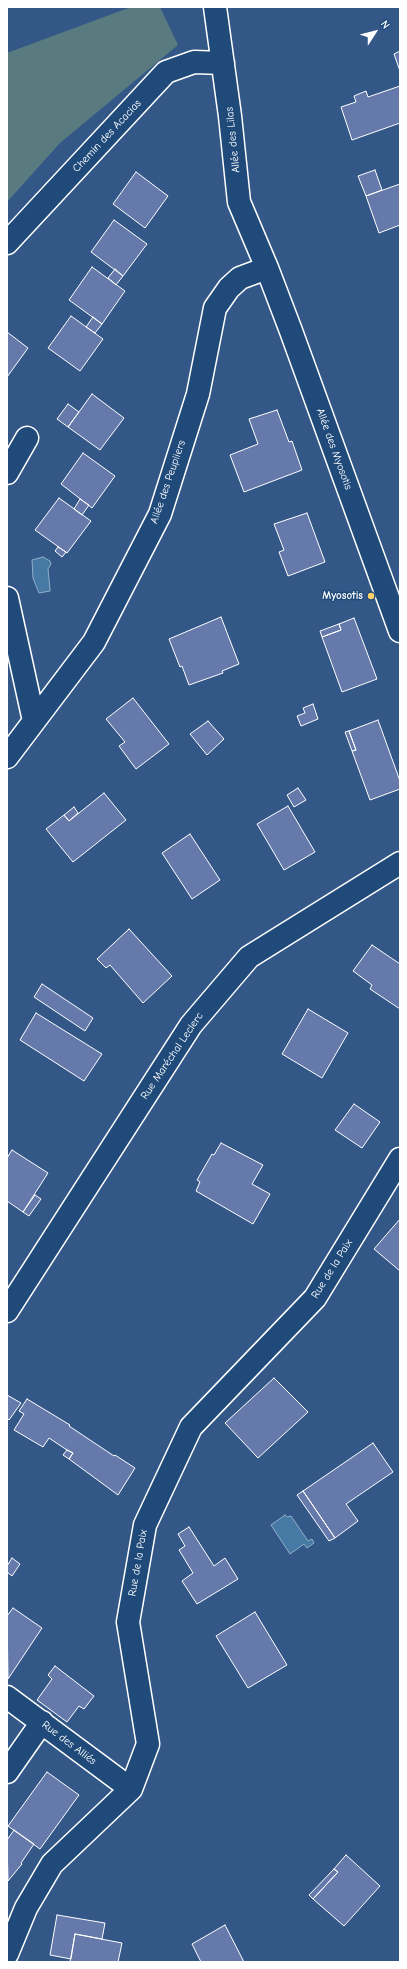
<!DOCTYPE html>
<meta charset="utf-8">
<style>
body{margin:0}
#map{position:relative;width:407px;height:1969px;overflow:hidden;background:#335888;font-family:"Comic Neue",sans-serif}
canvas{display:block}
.frame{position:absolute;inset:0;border:8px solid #fff;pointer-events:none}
.north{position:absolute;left:355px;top:12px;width:40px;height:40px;-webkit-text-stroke:3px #1f4a7a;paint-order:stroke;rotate:54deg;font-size:11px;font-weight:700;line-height:16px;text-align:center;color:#fff}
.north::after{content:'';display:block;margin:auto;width:14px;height:18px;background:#fff;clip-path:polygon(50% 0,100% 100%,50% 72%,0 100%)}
</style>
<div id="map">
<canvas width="407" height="1969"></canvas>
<div class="frame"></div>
<div class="north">N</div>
</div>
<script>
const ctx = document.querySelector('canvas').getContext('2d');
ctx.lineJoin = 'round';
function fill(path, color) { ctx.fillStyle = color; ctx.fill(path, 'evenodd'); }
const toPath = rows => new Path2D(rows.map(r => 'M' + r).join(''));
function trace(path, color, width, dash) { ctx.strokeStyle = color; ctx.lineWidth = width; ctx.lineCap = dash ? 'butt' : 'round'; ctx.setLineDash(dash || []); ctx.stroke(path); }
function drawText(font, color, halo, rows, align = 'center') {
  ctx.font = font + ' "Comic Neue",sans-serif'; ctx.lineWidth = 3; ctx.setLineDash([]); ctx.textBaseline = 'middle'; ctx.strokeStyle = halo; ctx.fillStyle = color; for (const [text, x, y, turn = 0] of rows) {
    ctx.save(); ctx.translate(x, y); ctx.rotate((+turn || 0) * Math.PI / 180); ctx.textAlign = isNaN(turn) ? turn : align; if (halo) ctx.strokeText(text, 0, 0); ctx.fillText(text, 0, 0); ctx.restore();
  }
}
const green = toPath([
 [131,7,160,7,178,45,60,143,7,202,7,53]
]);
const water = toPath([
 [43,557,50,561,51,564,48,569,50,589,50,591,39,593,33,578,32,560,43,557],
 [285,1515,287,1517,291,1516,308,1541,312,1539,314,1543,307,1548,304,1544,290,1554,271,1525,285,1515]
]);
const building = toPath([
 [400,51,400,71,394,54,400,51],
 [400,86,400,123,352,140,341,107,356,102,354,96,366,91,368,97,400,86],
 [375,170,382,190,366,196,358,176,375,170],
 [136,172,168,196,145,228,113,204,136,172],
 [400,184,400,225,379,233,366,196,400,184],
 [114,220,147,244,123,276,91,252,114,220],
 [92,267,125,291,102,324,69,300,92,267],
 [115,269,123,276,116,285,108,278,115,269],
 [71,316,103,339,80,371,48,348,71,316],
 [93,317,102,324,95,333,86,327,93,317],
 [7,332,28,348,7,377,7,332],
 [92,394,124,418,100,450,68,427,92,394],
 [68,404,79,412,68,427,57,419,68,404],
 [277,410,289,442,292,441,302,470,244,492,230,455,258,444,249,419,277,410],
 [83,453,115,476,92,508,61,484,83,453],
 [59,498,91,521,67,553,35,530,59,498],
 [80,499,89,505,82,515,74,509,80,499],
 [307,513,325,562,288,576,279,552,284,550,274,524,307,513],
 [58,547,66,552,62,557,55,551,58,547],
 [221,617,239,664,222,671,223,673,189,685,182,666,180,667,169,639,221,617],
 [354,618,377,679,342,692,322,637,341,630,339,624,354,618],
 [339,624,341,630,322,637,320,631,339,624],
 [133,698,169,744,136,769,119,746,125,742,106,719,133,698],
 [313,704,318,719,301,726,297,716,305,713,303,708,313,704],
 [378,720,400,781,400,789,370,800,352,751,356,750,349,731,378,720],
 [208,721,224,739,207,755,190,734,208,721],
 [349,731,356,750,352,751,345,732,349,731],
 [298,788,306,800,294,807,287,795,298,788],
 [104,793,126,820,73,862,46,829,64,815,69,821,104,793],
 [288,806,315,852,284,870,257,824,288,806],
 [74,807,78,813,69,821,64,815,74,807],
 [190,834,220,880,192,899,162,853,190,834],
 [129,929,172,976,143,1003,110,965,106,968,97,959,129,929],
 [372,945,400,964,400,1009,370,989,372,985,353,971,372,945],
 [42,984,93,1018,85,1031,34,997,42,984],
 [308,1009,348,1033,322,1078,282,1054,308,1009],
 [36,1013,102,1054,84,1081,20,1040,36,1013],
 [354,1104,380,1122,362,1148,335,1130,354,1104],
 [221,1143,263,1165,252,1184,270,1194,253,1224,196,1191,200,1182,197,1180,212,1154,214,1155,221,1143],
 [12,1150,48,1173,23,1212,7,1201,7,1158,12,1150],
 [35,1195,41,1199,29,1216,23,1212,35,1195],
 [400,1219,400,1271,374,1249,400,1219],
 [274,1378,308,1412,258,1458,225,1423,274,1378],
 [7,1395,21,1403,9,1420,7,1418,7,1395],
 [27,1399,70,1425,69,1426,114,1456,115,1455,135,1468,118,1495,69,1459,73,1453,67,1450,49,1438,43,1447,14,1430,24,1414,19,1411,27,1399],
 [373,1443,393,1472,346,1504,358,1521,335,1538,303,1491,373,1443],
 [67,1450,73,1453,69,1459,63,1455,67,1450],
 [303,1491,335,1538,329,1541,297,1495,303,1491],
 [189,1527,214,1566,225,1558,238,1579,197,1604,182,1581,193,1573,179,1550,185,1546,178,1534,189,1527],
 [12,1558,20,1564,12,1576,7,1572,7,1566,12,1558],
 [13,1608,42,1628,8,1679,7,1616,13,1608],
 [255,1612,287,1665,248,1688,216,1636,255,1612],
 [55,1666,94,1696,84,1709,79,1706,67,1722,37,1700,52,1679,48,1675,55,1666],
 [47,1772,79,1795,40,1849,8,1826,47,1772],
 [14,1830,34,1844,21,1863,22,1864,8,1881,7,1840,14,1830],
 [346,1855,380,1886,344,1926,313,1899,338,1872,334,1869,346,1855],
 [334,1869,338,1872,313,1899,309,1895,334,1869],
 [57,1915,105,1923,102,1939,75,1934,71,1959,50,1955,57,1915],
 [225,1925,244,1962,201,1962,192,1944,225,1925],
 [75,1934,122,1943,118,1962,70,1962,75,1934]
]);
const street = toPath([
 [215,7,230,116,239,202,267,268,291,331,400,631],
 [7,243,166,72,194,62,223,63],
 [7,473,27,438],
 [7,598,34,721],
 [7,757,94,642,160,514,198,394,215,308,229,288,240,278,267,268],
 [7,1311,191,1025,249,957,400,863],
 [7,1697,131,1789],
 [7,1772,42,1722],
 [7,1954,26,1908,52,1864,131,1789,148,1744,128,1622,145,1525,191,1427,315,1298,400,1159]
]);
const markers = [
 [371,596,4,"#ffd166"]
];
const streetNames = [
 ["Chemin des Acacias",107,136,-47],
 ["Allée des Lilas",233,140,-96],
 ["Allée des Myosotis",334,449,70],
 ["Allée des Peupliers",168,482,-71],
 ["Rue Maréchal Leclerc",172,1056,-56],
 ["Rue de la Paix",332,1269,-58],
 ["Rue de la Paix",138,1563,-80],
 ["Rue des Alliés",69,1743,37]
];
const poiNames = [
 ["Myosotis",363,596]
];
fill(green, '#597b80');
fill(water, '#4679a3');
trace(water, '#90afc8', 1);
fill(building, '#657aaa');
trace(building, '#fff', 1);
trace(street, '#fff', 25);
trace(street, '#1f4a7a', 22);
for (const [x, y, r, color] of markers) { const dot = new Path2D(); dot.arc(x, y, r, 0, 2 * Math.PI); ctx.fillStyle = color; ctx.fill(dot); trace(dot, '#1f4a7a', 1.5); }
drawText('11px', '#fff', '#1f4a7a', streetNames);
drawText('bold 11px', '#fff', '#1f4a7a', poiNames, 'right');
</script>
